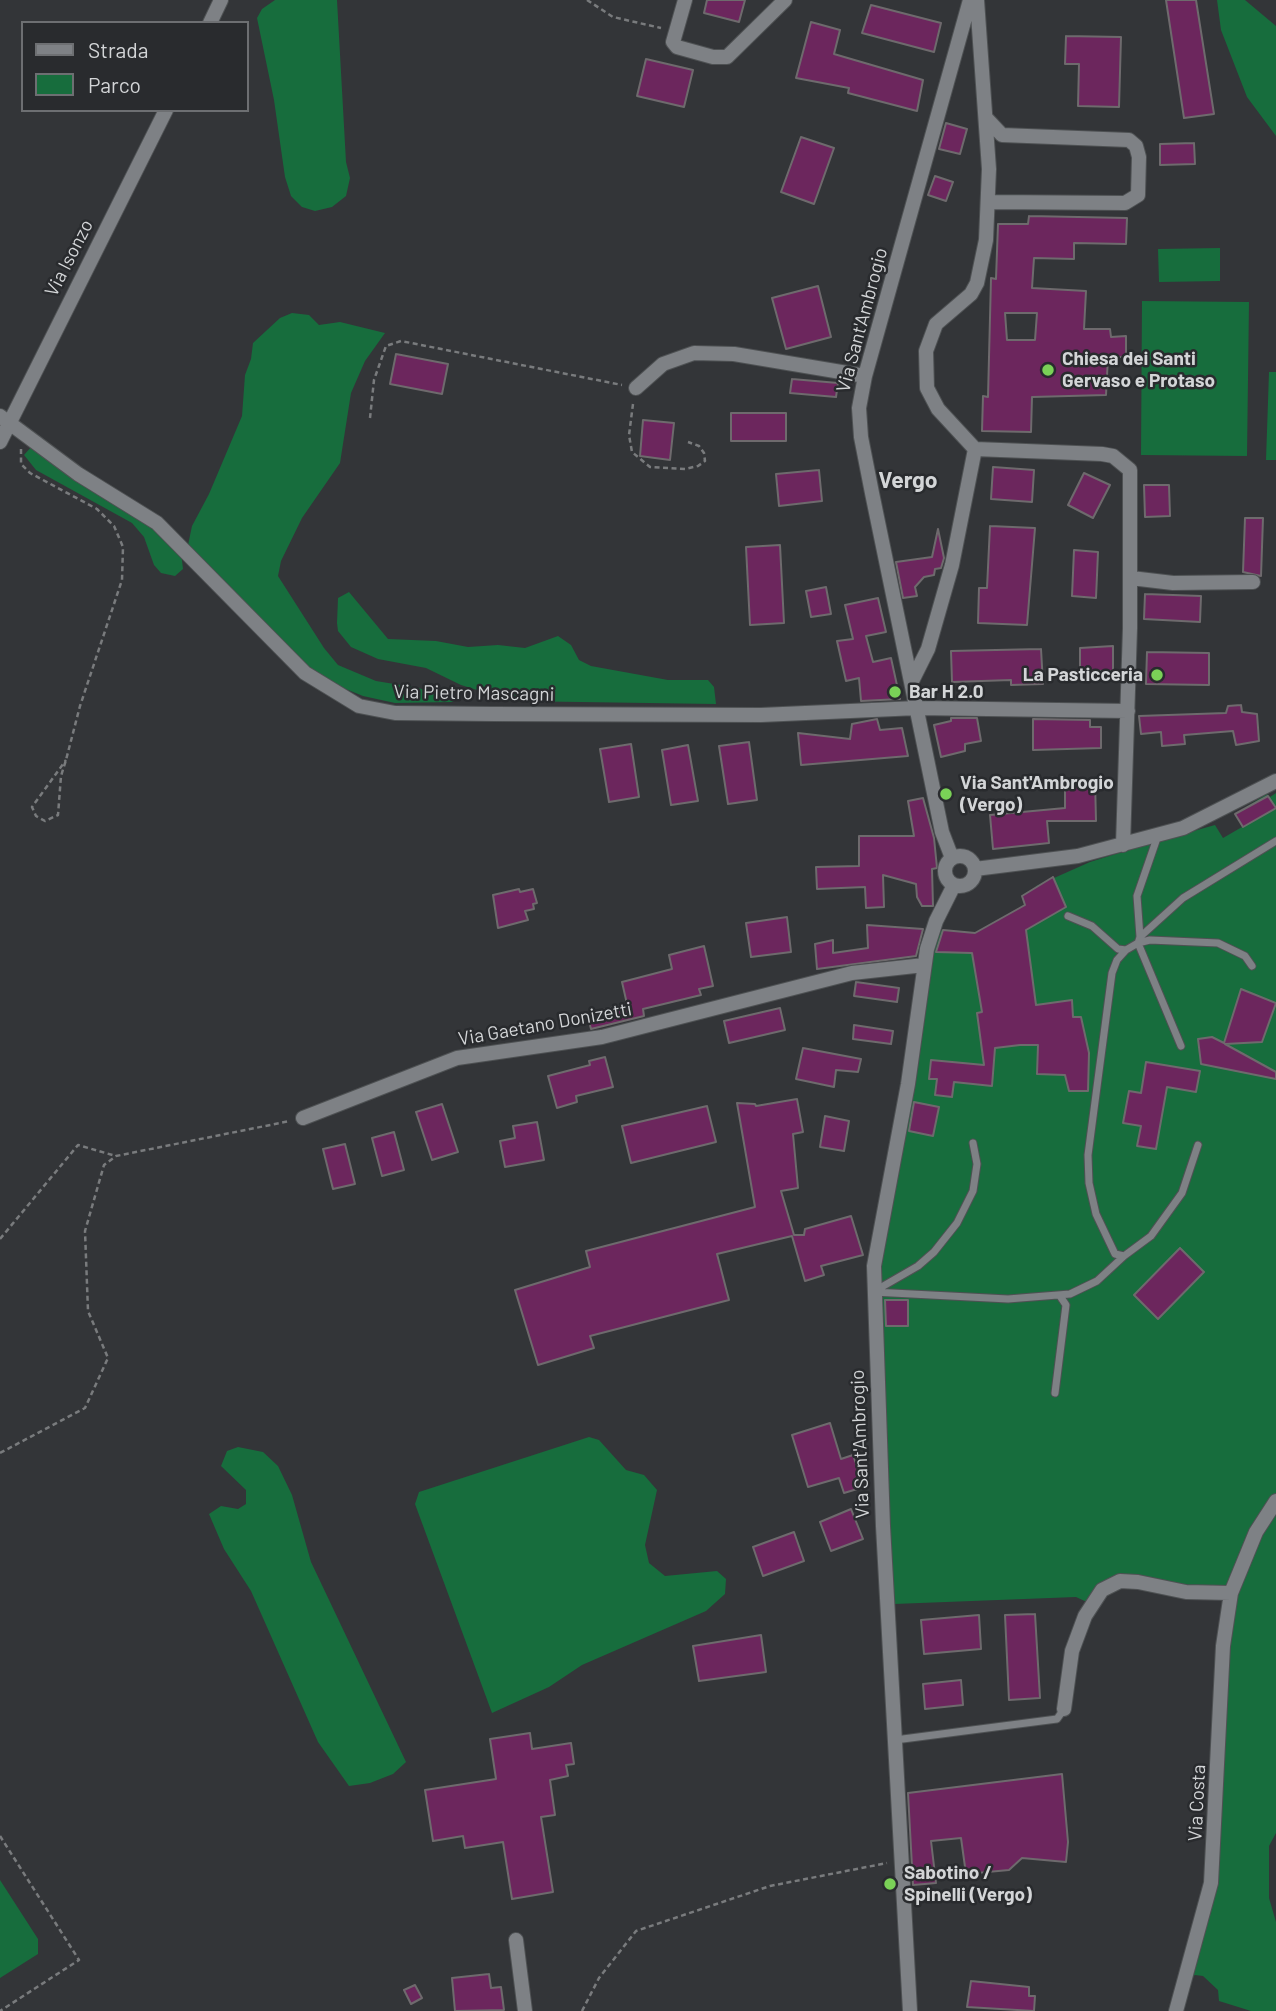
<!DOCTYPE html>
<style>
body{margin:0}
#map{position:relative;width:1276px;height:2011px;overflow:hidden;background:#333538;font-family:Barlow,sans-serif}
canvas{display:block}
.legend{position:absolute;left:21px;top:21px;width:228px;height:91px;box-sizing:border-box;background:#292b2e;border:2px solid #6d6f72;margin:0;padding:9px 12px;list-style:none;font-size:21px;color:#d3d5d7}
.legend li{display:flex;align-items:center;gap:14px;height:35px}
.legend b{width:35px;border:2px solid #6d6f72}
</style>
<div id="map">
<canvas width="1276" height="2011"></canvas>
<ul class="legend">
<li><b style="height:9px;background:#7e8185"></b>Strada</li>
<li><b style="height:19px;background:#176d3d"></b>Parco</li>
</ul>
</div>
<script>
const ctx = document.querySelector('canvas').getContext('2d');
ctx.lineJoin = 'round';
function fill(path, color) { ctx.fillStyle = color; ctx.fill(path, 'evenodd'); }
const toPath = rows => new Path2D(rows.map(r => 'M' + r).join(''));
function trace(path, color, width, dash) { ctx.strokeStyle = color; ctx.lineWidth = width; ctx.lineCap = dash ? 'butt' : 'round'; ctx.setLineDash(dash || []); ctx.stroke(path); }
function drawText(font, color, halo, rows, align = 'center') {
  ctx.font = font + ' Barlow,sans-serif'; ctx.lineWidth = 5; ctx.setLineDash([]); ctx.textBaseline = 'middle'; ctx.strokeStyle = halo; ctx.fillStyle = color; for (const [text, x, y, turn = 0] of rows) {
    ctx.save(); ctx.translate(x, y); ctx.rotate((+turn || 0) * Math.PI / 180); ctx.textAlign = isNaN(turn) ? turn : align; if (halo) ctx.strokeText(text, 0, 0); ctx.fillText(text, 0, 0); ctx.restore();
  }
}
const green = toPath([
 [275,0,337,0,346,162,350,178,346,196,332,207,315,211,302,207,291,196,285,177,274,100,257,18,262,9],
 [1217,0,1245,0,1276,26,1276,136,1247,97,1221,30],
 [1220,248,1220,281,1159,282,1158,249],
 [1142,301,1249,302,1247,456,1141,455],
 [292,313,309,315,319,325,340,322,385,333,365,361,351,393,340,463,302,518,281,561,278,576,324,648,338,665,376,681,419,688,454,702,395,703,363,696,331,683,299,660,188,545,192,526,209,494,242,416,245,375,251,359,253,343,280,318],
 [1269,372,1276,372,1276,460,1266,460],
 [32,446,153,524,181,552,183,569,175,576,161,573,154,565,144,537,132,523,36,470,24,455],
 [349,592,388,639,436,641,468,647,498,645,525,648,558,636,571,645,579,660,591,666,668,680,708,680,714,687,716,704,512,701,461,685,426,668,378,659,351,647,338,631,337,623,338,598],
 [1276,793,1276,1833,1269,1846,1269,1898,1276,1922,1276,2011,1251,2011,1219,2001,1218,1990,1203,1976,1195,1975,1186,1982,1200,1928,1231,1593,1120,1581,1091,1604,1076,1597,894,1604,876,1277,937,930,975,933,1025,906,1022,896,1037,889,1036,886,1090,862,1151,843,1215,825,1223,838,1242,827,1235,814,1267,794,1270,797],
 [589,1437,599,1440,626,1470,644,1475,657,1490,645,1545,649,1563,665,1576,717,1571,726,1579,725,1594,706,1611,582,1665,549,1687,492,1713,415,1504,419,1492],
 [238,1447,263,1452,278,1466,292,1495,311,1562,406,1762,393,1774,370,1783,349,1786,318,1742,251,1591,224,1549,209,1514,221,1506,238,1509,246,1504,246,1490,221,1466,227,1451],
 [0,1880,38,1939,38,1954,0,1978]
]);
const building = toPath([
 [707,0,745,0,739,22,704,13,707,0],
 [1166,0,1196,0,1214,114,1184,118,1166,0],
 [871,5,941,23,934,52,862,33,871,5],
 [811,22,840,30,834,54,923,80,917,111,848,93,849,88,796,78,811,22],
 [1066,36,1121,37,1119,107,1078,106,1079,64,1065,64,1066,36],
 [646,59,693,70,684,107,637,96,646,59],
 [946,123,967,129,960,154,939,149,946,123],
 [801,137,834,148,814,204,781,192,801,137],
 [1194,143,1195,164,1160,165,1160,144,1194,143],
 [935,176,953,182,946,201,928,195,935,176],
 [1029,216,1127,218,1126,244,1074,243,1074,259,1034,258,1032,288,1086,291,1084,329,1110,329,1111,337,1126,336,1126,357,1108,357,1106,395,1032,397,1031,432,982,431,983,396,988,397,991,278,996,279,998,224,1028,224,1029,216],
 [1005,313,1037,313,1035,340,1007,340,1005,313],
 [818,286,831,337,786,349,772,298,818,286],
 [396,354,448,364,442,394,390,384,396,354],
 [792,379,838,383,836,397,790,393,792,379],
 [731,413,786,413,786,441,731,441,731,413],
 [643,420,674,423,670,460,640,456,643,420],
 [993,467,1034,470,1032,502,991,499,993,467],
 [819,470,822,501,779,506,776,474,819,470],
 [1084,473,1110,485,1093,518,1068,505,1084,473],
 [1144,485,1169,485,1170,516,1145,517,1144,485],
 [1245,518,1263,518,1261,576,1243,572,1245,518],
 [990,526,1035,528,1027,625,978,623,979,588,987,588,990,526],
 [938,529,944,558,941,568,935,569,934,575,924,577,915,587,917,596,903,598,896,562,932,557,938,529],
 [780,545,784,623,750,625,746,547,780,545],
 [1074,550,1098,552,1096,598,1072,596,1074,550],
 [826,587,831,614,811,617,806,591,826,587],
 [1145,594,1201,596,1200,622,1144,619,1145,594],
 [878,598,886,632,866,636,873,662,891,658,900,699,861,701,859,678,846,681,837,641,853,639,845,605,878,598],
 [1113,646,1113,671,1080,671,1080,648,1113,646],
 [1041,649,1043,684,1011,685,1011,680,952,682,951,651,1041,649],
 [1147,652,1209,653,1209,685,1146,684,1147,652],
 [1241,705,1242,712,1257,714,1259,741,1236,745,1233,731,1184,735,1185,744,1162,746,1161,732,1141,734,1139,716,1226,713,1228,706,1241,705],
 [951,718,977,718,981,741,965,744,965,751,941,757,934,725,951,721,951,718],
 [877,719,880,730,902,728,908,756,801,765,798,733,850,739,852,724,877,719],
 [1033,719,1090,720,1090,727,1101,727,1101,748,1033,750,1033,719],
 [749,742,757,800,728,804,719,746,749,742],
 [631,744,639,797,609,802,600,749,631,744],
 [688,745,698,801,671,805,662,750,688,745],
 [1065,780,1095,780,1096,821,1047,821,1049,843,993,849,990,815,1065,808,1065,780],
 [1268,796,1276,808,1243,827,1235,814,1268,796],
 [923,798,934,838,937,868,932,869,933,906,922,906,917,897,916,884,883,875,884,907,866,908,865,887,817,889,816,867,859,866,859,836,914,836,908,801,923,798],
 [1053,877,1066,907,1026,930,1036,1005,1072,1000,1073,1017,1081,1017,1089,1053,1088,1091,1069,1091,1065,1075,1037,1074,1038,1045,1020,1045,995,1048,992,1086,954,1082,952,1097,935,1095,937,1079,929,1079,931,1060,984,1065,977,1013,982,1012,972,953,936,952,943,930,975,933,1025,905,1022,896,1053,877],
 [519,889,520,892,533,889,537,903,533,904,534,909,525,911,528,920,498,928,493,895,519,889],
 [787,917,791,952,751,957,746,923,787,917],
 [867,925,923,929,916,956,817,969,815,944,833,940,833,953,868,948,867,925],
 [704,946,713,986,699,989,701,995,643,1009,644,1016,591,1029,587,1014,627,1004,622,982,672,969,669,955,704,946],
 [856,982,899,988,897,1002,854,996,856,982],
 [1241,989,1276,1003,1262,1042,1225,1044,1276,1072,1276,1079,1201,1064,1198,1039,1212,1037,1224,1043,1241,989],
 [780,1008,785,1030,729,1043,724,1021,780,1008],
 [854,1025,893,1031,891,1044,853,1039,854,1025],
 [803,1048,861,1059,858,1072,836,1070,834,1087,796,1079,803,1048],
 [605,1057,613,1087,576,1096,577,1102,557,1108,548,1076,590,1065,589,1061,605,1057],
 [1146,1062,1200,1071,1196,1092,1167,1087,1156,1149,1137,1146,1141,1126,1123,1123,1129,1091,1141,1093,1146,1062],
 [797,1099,803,1132,793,1134,798,1188,781,1191,794,1235,804,1235,805,1229,851,1216,863,1255,821,1266,824,1275,805,1281,792,1236,717,1254,729,1300,590,1336,594,1348,538,1365,515,1290,590,1267,586,1251,755,1207,737,1103,755,1104,756,1106,797,1099],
 [914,1102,939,1107,933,1136,909,1131,914,1102],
 [442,1104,458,1152,432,1160,416,1112,442,1104],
 [707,1106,716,1142,631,1163,622,1126,707,1106],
 [825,1116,849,1121,844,1151,820,1147,825,1116],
 [537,1122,544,1160,505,1167,500,1141,515,1138,513,1126,537,1122],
 [394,1132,404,1170,382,1176,372,1138,394,1132],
 [345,1144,355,1184,333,1189,323,1149,345,1144],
 [1180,1248,1204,1272,1158,1319,1134,1295,1180,1248],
 [885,1300,908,1300,908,1326,886,1326,885,1300],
 [830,1423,841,1459,853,1455,864,1487,844,1493,839,1478,808,1487,792,1435,830,1423],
 [851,1509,863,1539,831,1551,820,1522,851,1509],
 [794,1532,804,1561,763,1576,753,1547,794,1532],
 [1035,1614,1040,1698,1009,1700,1005,1615,1035,1614],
 [979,1615,981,1649,924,1654,921,1620,979,1615],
 [761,1635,766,1672,699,1681,693,1646,761,1635],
 [961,1680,963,1705,925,1709,923,1684,961,1680],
 [530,1733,532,1749,571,1743,574,1764,566,1765,568,1776,550,1780,555,1815,541,1817,553,1892,512,1899,503,1842,465,1848,463,1836,433,1841,425,1790,496,1779,490,1739,530,1733],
 [1062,1774,1068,1842,1066,1862,1022,1858,1009,1870,966,1874,961,1838,931,1841,936,1883,913,1885,908,1793,1062,1774],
 [489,1974,491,1988,501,1987,504,2010,455,2011,452,1978,489,1974],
 [971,1981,1029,1987,1029,1996,1035,1996,1034,2011,967,2007,971,1981],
 [415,1985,422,1998,411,2004,404,1990,415,1985]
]);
const path = toPath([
 [587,0,613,17,661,28],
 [633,404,629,435,632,452,650,467,685,469,698,466,705,461,704,453,699,446,688,442],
 [370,418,374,380,386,346,401,341,622,385],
 [21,449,21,464,30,473,97,509,114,526,123,547,122,580,80,706,66,760,61,776,58,815,45,821,36,816,32,807,66,760],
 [0,1239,78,1145,116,1156],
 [0,1453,85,1408,108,1358,88,1311,85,1231,104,1165,116,1156,290,1121],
 [0,1836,79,1960,0,2011],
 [582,2011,599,1978,636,1931,770,1886,887,1863]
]);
const service = toPath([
 [1068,916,1092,926,1118,949,1126,950,1138,943,1140,937,1137,896,1156,841],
 [1140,937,1183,898,1276,841],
 [1126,950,1117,960,1112,973,1088,1155,1089,1183,1096,1214,1115,1254,1124,1256,1151,1236,1182,1193,1198,1145],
 [1181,1046,1138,943,1150,940,1218,943,1245,956,1252,966],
 [973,1143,977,1164,973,1191,957,1223,934,1252,918,1266,873,1292,1008,1299,1070,1294,1097,1281,1124,1256],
 [1055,1393,1066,1305,1060,1296],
 [895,1740,1057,1719,1064,1709]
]);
const minor = toPath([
 [685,0,673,42,677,47,713,57,727,57,785,0],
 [210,23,221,0],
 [986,118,1002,135,1129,140,1136,146,1139,157,1138,195,1125,203,990,202],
 [636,388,663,364,694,353,734,354,865,376],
 [0,416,78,474,157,523,305,673,359,706,395,713,493,714,761,715,917,708,1128,711],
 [0,442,166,110],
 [975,449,1102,454,1113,456,1130,470,1130,628,1123,845],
 [1131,578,1173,583,1253,582],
 [912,681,928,649,952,565,975,449,938,409,927,388,926,351,936,324,971,294,977,283,986,240,989,169,977,0],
 '945 871a15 15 0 1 1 30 0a15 15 0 1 1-30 0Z',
 [952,858,942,832,872,493,861,437,859,408,865,376,970,0],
 [975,869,1078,856,1183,828,1276,781],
 [303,1118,457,1058,602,1037,852,973,924,965],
 [1064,1709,1072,1651,1085,1616,1102,1590,1120,1581,1138,1582,1186,1592,1231,1593],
 [516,1940,525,2011],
 [910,2011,883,1526,874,1266,908,1084,927,949,936,921,954,885],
 [1176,2011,1211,1883,1223,1646,1231,1593,1256,1532,1276,1501]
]);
const markers = [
 [1048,370,7,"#7ad157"],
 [1157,675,7,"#7ad157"],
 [895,692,7,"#7ad157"],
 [946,794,7,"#7ad157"],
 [890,1884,7,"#7ad157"]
];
const streetNames = [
 ["Via Isonzo",69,258,-63],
 ["Via Sant'Ambrogio",862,320,-75],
 ["Via Pietro Mascagni",474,693,1],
 ["Via Gaetano Donizetti",545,1024,-10],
 ["Via Sant'Ambrogio",860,1444,-92],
 ["Via Costa",1197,1803,-87]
];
const poiNames = [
 ["Chiesa dei Santi",1062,359],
 ["Gervaso e Protaso",1062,381],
 ["La Pasticceria",1143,675,"right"],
 ["Bar H 2.0",909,692],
 ["Via Sant'Ambrogio",960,783],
 ["(Vergo)",960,805],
 ["Sabotino /",904,1873],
 ["Spinelli (Vergo)",904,1895]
];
const quarterNames = [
 ["Vergo",908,480]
];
fill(green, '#176d3d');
fill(building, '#6c265d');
trace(building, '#6e6a6d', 2);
trace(service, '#4e5153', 9);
trace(minor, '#4e5153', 16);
trace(path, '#797b7d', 2.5, [5, 3.5]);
trace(service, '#7e8185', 7);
trace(minor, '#7e8185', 14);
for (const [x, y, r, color] of markers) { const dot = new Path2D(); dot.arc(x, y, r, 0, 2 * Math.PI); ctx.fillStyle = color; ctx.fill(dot); trace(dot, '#292b2e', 2.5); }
drawText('19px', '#d3d5d7', '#292b2e', streetNames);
drawText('bold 19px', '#d3d5d7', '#292b2e', poiNames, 'left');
drawText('bold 23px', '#d3d5d7', '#292b2e', quarterNames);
</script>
